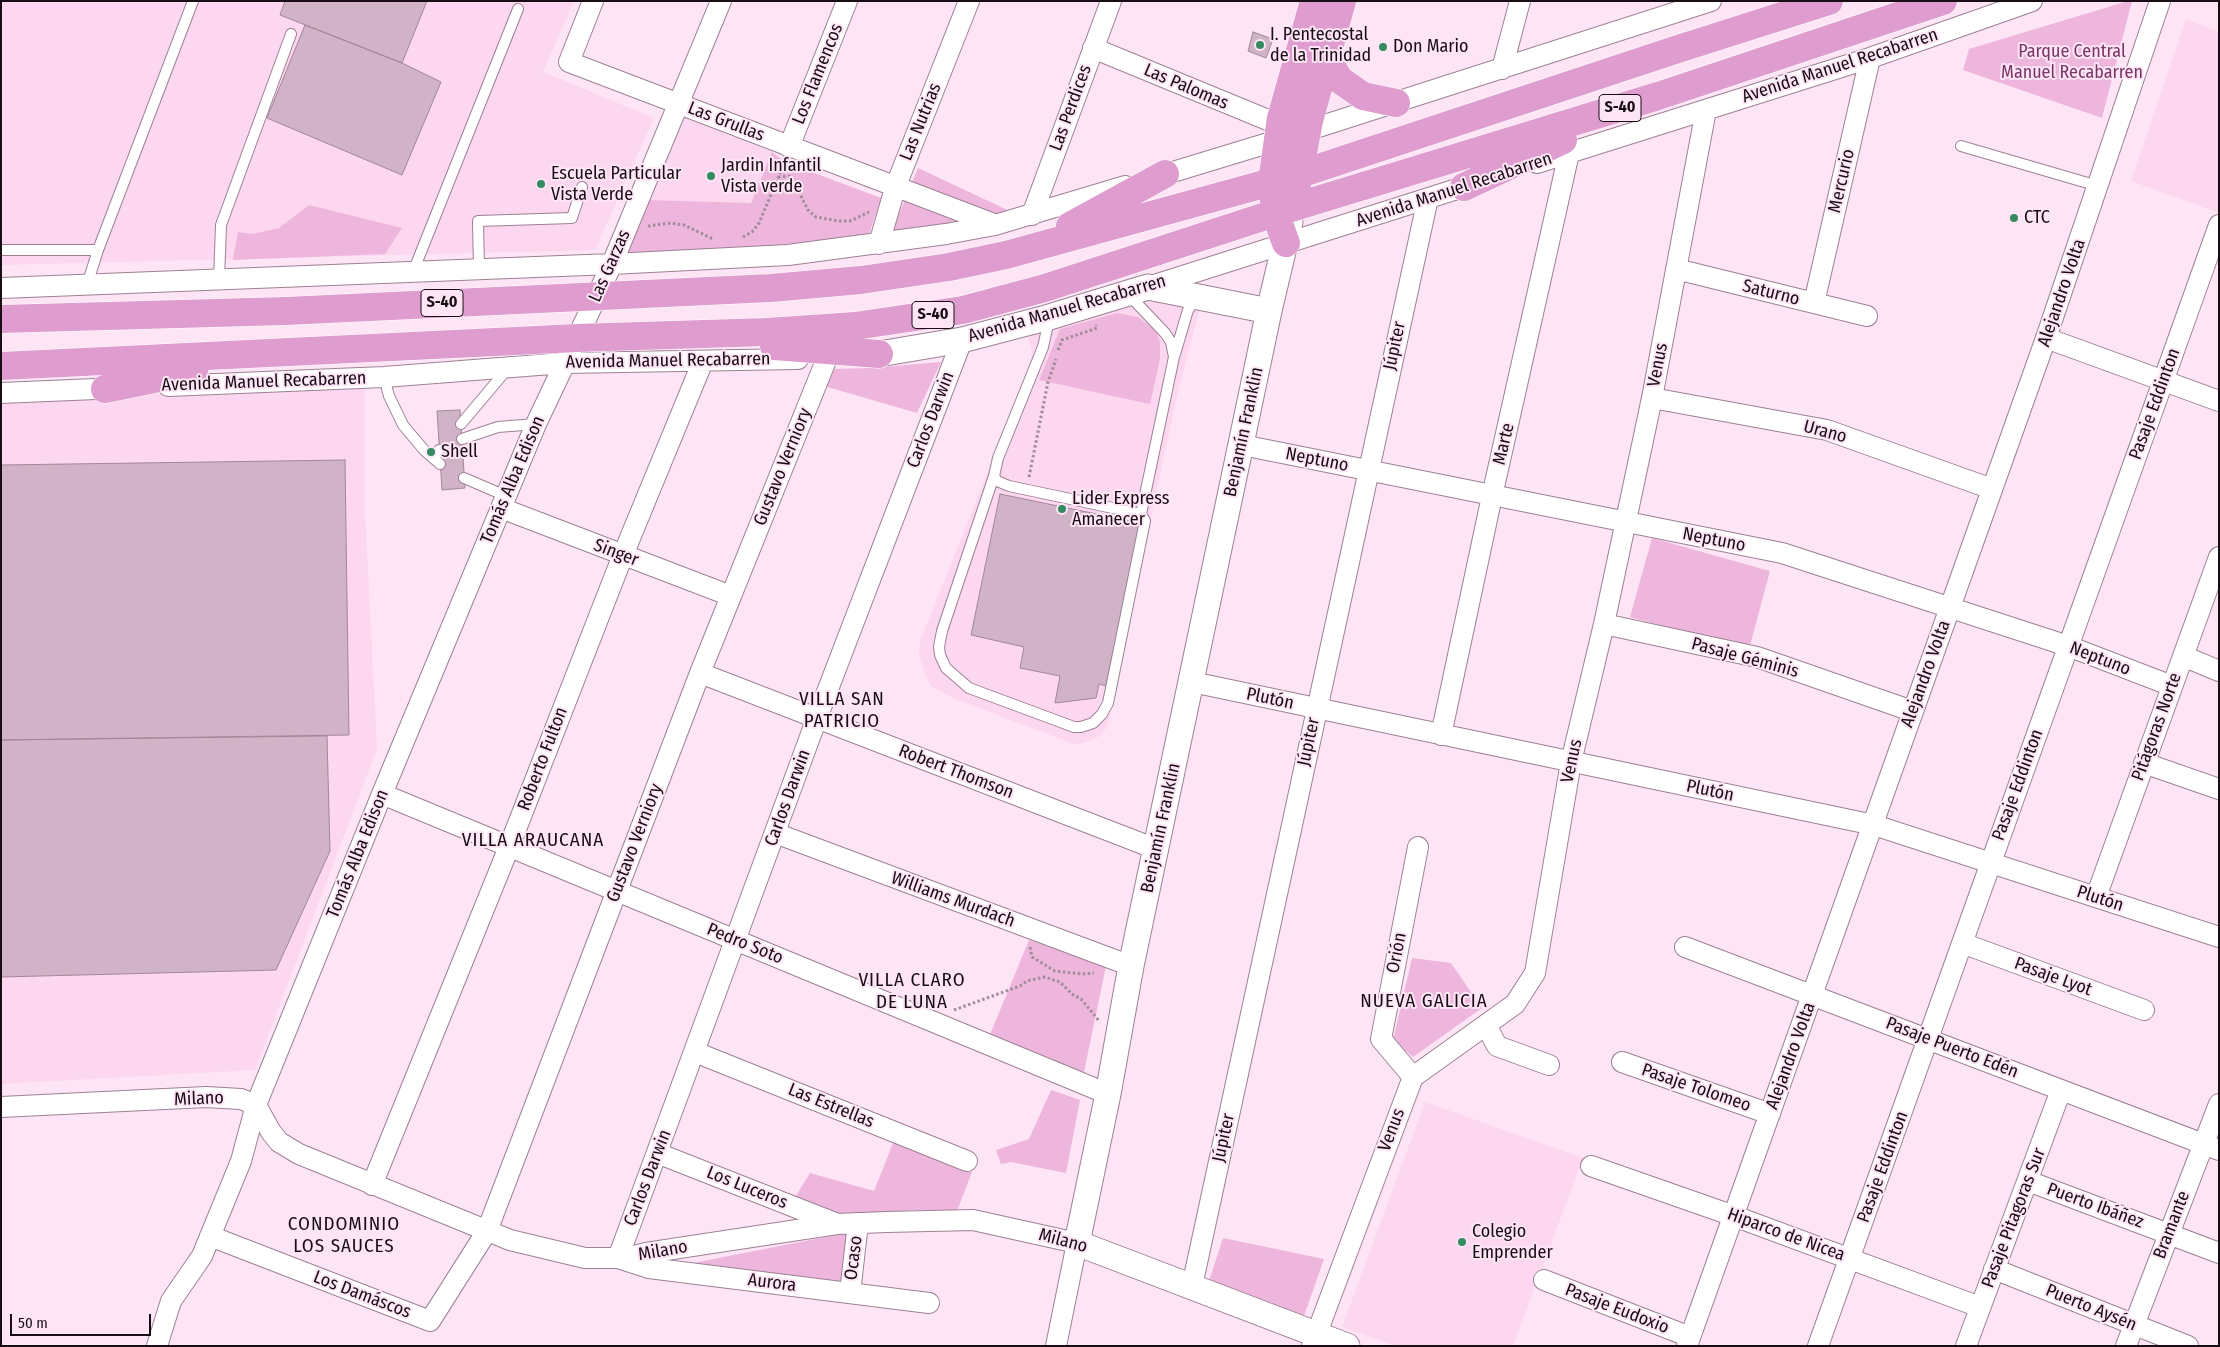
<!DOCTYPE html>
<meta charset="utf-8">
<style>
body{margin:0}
#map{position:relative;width:2220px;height:1347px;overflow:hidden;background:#fee5f5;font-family:"Fira Sans Condensed",sans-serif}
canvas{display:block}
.frame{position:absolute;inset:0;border:2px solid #180d15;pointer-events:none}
.scale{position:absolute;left:10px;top:1314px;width:141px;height:22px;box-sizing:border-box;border:2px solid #180d15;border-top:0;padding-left:6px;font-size:15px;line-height:18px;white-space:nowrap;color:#180d15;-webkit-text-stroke:4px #fee5f5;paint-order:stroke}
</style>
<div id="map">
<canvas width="2220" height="1347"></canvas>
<div class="frame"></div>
<div class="scale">50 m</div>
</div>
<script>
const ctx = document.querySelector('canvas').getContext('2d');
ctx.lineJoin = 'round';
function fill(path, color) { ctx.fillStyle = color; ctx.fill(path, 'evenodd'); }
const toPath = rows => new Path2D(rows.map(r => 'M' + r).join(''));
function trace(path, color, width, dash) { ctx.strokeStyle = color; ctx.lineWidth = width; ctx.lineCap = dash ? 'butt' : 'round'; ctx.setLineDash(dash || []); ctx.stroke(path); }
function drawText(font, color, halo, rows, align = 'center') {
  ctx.font = font + ' "Fira Sans Condensed",sans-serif'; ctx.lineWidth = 4; ctx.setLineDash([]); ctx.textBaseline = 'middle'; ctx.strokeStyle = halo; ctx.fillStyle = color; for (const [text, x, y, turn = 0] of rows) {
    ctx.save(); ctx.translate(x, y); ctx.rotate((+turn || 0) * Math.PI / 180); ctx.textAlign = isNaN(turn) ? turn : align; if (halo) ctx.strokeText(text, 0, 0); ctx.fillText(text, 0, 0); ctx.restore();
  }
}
const built = toPath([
 [1,1,574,1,543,72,654,118,595,250,1,265],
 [2186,19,2219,32,2219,213,2131,181],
 [685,118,772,152,751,203,648,200],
 [1159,300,1199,311,1174,409,1107,727,1100,736,1084,743,1074,744,955,699,931,686,924,672,919,655,920,641,1026,377,1032,353,1028,335,1136,302],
 [365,385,365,512,377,749,255,1070,1,1084,1,401],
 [1425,1102,1583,1158,1513,1346,1396,1346,1342,1327]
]);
const green = toPath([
 [2128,1,2132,1,2102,118,1963,70,1969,49],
 [772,152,785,162,881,198,867,241,622,259,637,229,648,200,751,203],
 [918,168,1016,214,888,240],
 [309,205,402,228,385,254,233,260,238,232,253,234,279,228],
 [1117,313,1138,317,1156,331,1160,342,1160,359,1150,404,1039,380,1060,329],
 [941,362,917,413,824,386,830,369,871,368],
 [1652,538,1770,571,1749,649,1630,617],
 [1029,940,1106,966,1084,1072,989,1037],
 [1412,958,1451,963,1482,1008,1413,1057,1393,1040],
 [1051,1090,1080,1100,1066,1173,1011,1162,1001,1164,996,1150,1029,1139],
 [893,1143,972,1172,957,1211,914,1210,830,1217,794,1199,810,1173,874,1191],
 [851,1232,844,1287,673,1267],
 [1223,1238,1324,1259,1304,1316,1209,1281]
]);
const building = toPath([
 [285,1,427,1,402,63,280,15,285,1],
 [305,25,402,63,441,82,402,175,267,118,305,25],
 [1253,32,1273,39,1266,58,1248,51,1253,32],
 [460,410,465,488,442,490,437,411,460,410],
 [345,460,349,735,1,740,1,465,345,460],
 [1000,494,1140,523,1106,686,1099,684,1096,698,1055,703,1060,676,1020,668,1024,647,971,635,1000,494],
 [327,736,330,851,276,970,1,977,1,740,327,736]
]);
const path = toPath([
 [778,177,791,176,808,210,816,217,838,221,850,221,869,212],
 [648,226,671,223,684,225,713,239],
 [743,237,752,232,759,223,784,164],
 [1058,350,1062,340,1097,328,1096,325],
 [1029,477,1048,382,1056,359],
 [1030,947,1032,957,1055,971,1082,974,1094,973],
 [954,1010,1020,986,1027,981,1044,977,1060,982,1072,994,1081,999,1100,1022]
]);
const service = toPath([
 [1961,146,2098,186],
 [1,250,98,250],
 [479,270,478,221,572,218,582,187],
 [413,272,518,9],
 [219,280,221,225,291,34],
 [87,285,98,250,193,1],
 [1046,318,1047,329,1043,347,998,458,994,476,997,481,1009,486,1141,514,1174,357,1171,342,1165,333,1128,294],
 [1175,354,1188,310,1196,298],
 [384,377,389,396,403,425,424,450,440,464],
 [461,424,509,367],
 [462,439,498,427,536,424],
 [433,458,439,450],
 [994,476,942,631,939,647,940,655,946,668,969,688,1074,727,1081,727,1093,723,1102,714,1108,703,1145,521,1141,514],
 [464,478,506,496]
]);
const minor = toPath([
 [593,1,569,62,994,224],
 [1093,48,1280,125],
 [1502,69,1520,1],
 [789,147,847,1],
 [1537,163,1870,58,2032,1],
 [1153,178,1278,140,1711,1],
 [1032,215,1111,1],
 [879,244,895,188,969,1],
 [1676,269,1867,316],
 [1148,287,1476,183],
 [1,288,612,264,788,255,946,234,995,225,1125,186],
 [1814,303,1870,58],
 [2046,338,2219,401],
 [168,386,384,377,564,363,798,359],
 [1,393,119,388],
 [1652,398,1827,430,1992,489],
 [1242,445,1782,553,2068,646,2172,686],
 [501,508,731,596],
 [1604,624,1757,657,1912,711],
 [2183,656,2219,671],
 [700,673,1156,849],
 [1192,682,1874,825,2219,937],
 [1441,735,1492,496,1569,153],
 [2144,763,2219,789],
 [382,794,1108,1094],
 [775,833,1131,966],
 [2096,897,2219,557],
 [1962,943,2144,1010],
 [1685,947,2219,1150],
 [1486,1025,1497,1046,1549,1065],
 [695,1052,967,1161],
 [1622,1062,1770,1114],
 [1413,1077,1381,1039,1418,847],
 [1,1107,206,1097,241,1099,256,1105,271,1132,279,1142,299,1154,510,1240,585,1258,626,1258,646,1253,837,1224,886,1222,973,1220,1077,1243,1056,1346],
 [657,1153,835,1223],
 [1591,1166,1734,1216,1980,1307],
 [2028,1181,2219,1253],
 [372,1185,509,847,623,555,703,361],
 [210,1236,430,1321,487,1231,700,673,827,358],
 [1994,1269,2188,1346],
 [1544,1280,1690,1337],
 [1192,1286,1428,198],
 [850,1293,858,1223],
 [929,1303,649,1268,618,1258,817,718,962,340],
 [157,1346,171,1301,202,1256,241,1161,256,1105,382,794,536,424,612,264,721,1],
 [1312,1346,1413,1077,1515,1004,1535,973,1571,762,1604,624,1652,398,1706,110],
 [1687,1346,2046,338,2160,1],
 [1818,1346,2219,225],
 [1966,1346,2061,1090],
 [2126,1346,2219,1104]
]);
const tertiary = toPath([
 [1290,222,1269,311,1131,966,1108,1094,1077,1243,1347,1346],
 [879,354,962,340,1046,318,1148,287,1269,311]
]);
const primary = toPath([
 [1325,57,1340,80,1363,96,1396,103],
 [1464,187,1563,140],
 [1296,189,1309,121,1342,1],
 [1070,226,1165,174],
 [1286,243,1275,213,1272,182,1281,118,1314,1],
 [1,319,286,311,771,288,861,280,949,267,1006,255,1297,175,1675,50,1829,1],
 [774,346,879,354],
 [1,366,577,338,767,332,855,326,963,310,1045,288,1275,213,1658,96,1943,1],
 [105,389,194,371]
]);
const markers = [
 [1260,45,5,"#348b60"],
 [1383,47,5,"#348b60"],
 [711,176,5,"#348b60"],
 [541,184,5,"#348b60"],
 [2014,218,5,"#348b60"],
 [431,452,5,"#348b60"],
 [1062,509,5,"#348b60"],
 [1462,1242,5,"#348b60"]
];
const shields = [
 [1620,108,42],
 [442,303,42],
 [933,315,42]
];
const shieldNames = [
 ["S-40",1620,108],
 ["S-40",442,303],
 ["S-40",933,315]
];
const poiNames = [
 ["I. Pentecostal",1270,35],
 ["de la Trinidad",1270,56],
 ["Don Mario",1393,47],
 ["Jardin Infantil",721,166],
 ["Vista verde",721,187],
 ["Escuela Particular",551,174],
 ["Vista Verde",551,195],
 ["CTC",2024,218],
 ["Shell",441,452],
 ["Lider Express",1072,499],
 ["Amanecer",1072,520],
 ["Colegio",1472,1232],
 ["Emprender",1472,1253]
];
const parkNames = [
 ["Parque Central",2072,52],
 ["Manuel Recabarren",2072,73]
];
const streetNames = [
 ["Avenida Manuel Recabarren",1840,66,-18],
 ["Los Flamencos",818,74,-68],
 ["Las Palomas",1186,87,23],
 ["Las Perdices",1071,108,-70],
 ["Las Grullas",726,122,21],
 ["Las Nutrias",921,122,-68],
 ["Mercurio",1842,181,-77],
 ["Avenida Manuel Recabarren",1454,190,-18],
 ["Las Garzas",610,266,-66],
 ["Saturno",1771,293,14],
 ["Alejandro Volta",2062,293,-71],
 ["Avenida Manuel Recabarren",1067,309,-16],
 ["Júpiter",1395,346,-78],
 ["Avenida Manuel Recabarren",668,361,-1],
 ["Venus",1658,365,-79],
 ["Avenida Manuel Recabarren",264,382,-2],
 ["Pasaje Eddinton",2155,404,-70],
 ["Carlos Darwin",931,420,-69],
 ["Benjamín Franklin",1244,432,-78],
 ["Urano",1825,432,15],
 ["Marte",1504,444,-77],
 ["Neptuno",1317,460,11],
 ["Gustavo Verniory",783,467,-68],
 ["Tomás Alba Edison",513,480,-67],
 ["Neptuno",1714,540,11],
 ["Singer",616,553,21],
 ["Pasaje Géminis",1745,658,15],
 ["Neptuno",2100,659,21],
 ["Alejandro Volta",1926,674,-70],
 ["Plutón",1270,699,12],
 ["Pitágoras Norte",2157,727,-70],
 ["Júpiter",1309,742,-78],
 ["Roberto Fulton",543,759,-69],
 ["Venus",1572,761,-78],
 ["Robert Thomson",956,772,21],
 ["Pasaje Eddinton",2018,785,-70],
 ["Plutón",1710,791,12],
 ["Carlos Darwin",788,798,-70],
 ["Benjamín Franklin",1161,828,-78],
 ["Gustavo Verniory",635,843,-69],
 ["Tomás Alba Edison",358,854,-68],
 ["Plutón",2100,899,18],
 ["Williams Murdach",953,900,20],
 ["Pedro Soto",745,944,22],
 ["Orión",1397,953,-79],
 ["Pasaje Lyot",2053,977,20],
 ["Pasaje Puerto Edén",1952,1048,21],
 ["Alejandro Volta",1791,1056,-70],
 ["Pasaje Tolomeo",1696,1088,19],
 ["Milano",199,1099,-2],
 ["Las Estrellas",831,1106,22],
 ["Venus",1392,1130,-69],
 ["Júpiter",1224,1138,-78],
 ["Pasaje Eddinton",1883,1167,-70],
 ["Carlos Darwin",648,1178,-69],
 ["Los Luceros",747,1188,22],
 ["Puerto Ibáñez",2095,1206,20],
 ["Pasaje Pitagoras Sur",2014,1218,-69],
 ["Bramante",2172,1225,-69],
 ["Hiparco de Nicea",1786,1235,20],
 ["Milano",1063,1241,15],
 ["Milano",663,1251,-10],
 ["Ocaso",854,1258,-83],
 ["Aurora",772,1283,7],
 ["Los Damáscos",362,1295,21],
 ["Puerto Aysén",2091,1308,22],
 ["Pasaje Eudoxio",1617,1309,21]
];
const neighbourhoodNames = [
 ["VILLA SAN",842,700],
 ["PATRICIO",842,722],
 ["VILLA ARAUCANA",533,841],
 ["VILLA CLARO",912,981],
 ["DE LUNA",912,1003],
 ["NUEVA GALICIA",1424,1002],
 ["CONDOMINIO",344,1225],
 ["LOS SAUCES",344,1247]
];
fill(built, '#fdd6f0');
fill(green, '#eeb6dc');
fill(building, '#d1b3c7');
trace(building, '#a38699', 1);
trace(service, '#9d8094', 12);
trace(minor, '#9d8094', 22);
trace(tertiary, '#9d8094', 27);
trace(primary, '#fff', 29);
trace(path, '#a18d9a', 3, [2.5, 2.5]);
trace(service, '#fff', 10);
trace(minor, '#fff', 20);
trace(tertiary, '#fff', 25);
trace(primary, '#df9cce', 28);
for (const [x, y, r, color] of markers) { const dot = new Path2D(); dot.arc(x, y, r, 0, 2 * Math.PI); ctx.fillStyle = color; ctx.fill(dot); trace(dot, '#fee5f5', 2); }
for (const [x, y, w] of shields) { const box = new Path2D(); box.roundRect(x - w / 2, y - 13.5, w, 27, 4); ctx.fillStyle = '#fee5f5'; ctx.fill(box); trace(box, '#180d15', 1); }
drawText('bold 16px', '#180d15', null, shieldNames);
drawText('18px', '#180d15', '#fee5f5', poiNames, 'left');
drawText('18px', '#793567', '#fee5f5', parkNames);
drawText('18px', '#180d15', '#fee5f5', streetNames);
ctx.letterSpacing = '1px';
drawText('19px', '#180d15', '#fee5f5', neighbourhoodNames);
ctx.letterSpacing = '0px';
</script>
